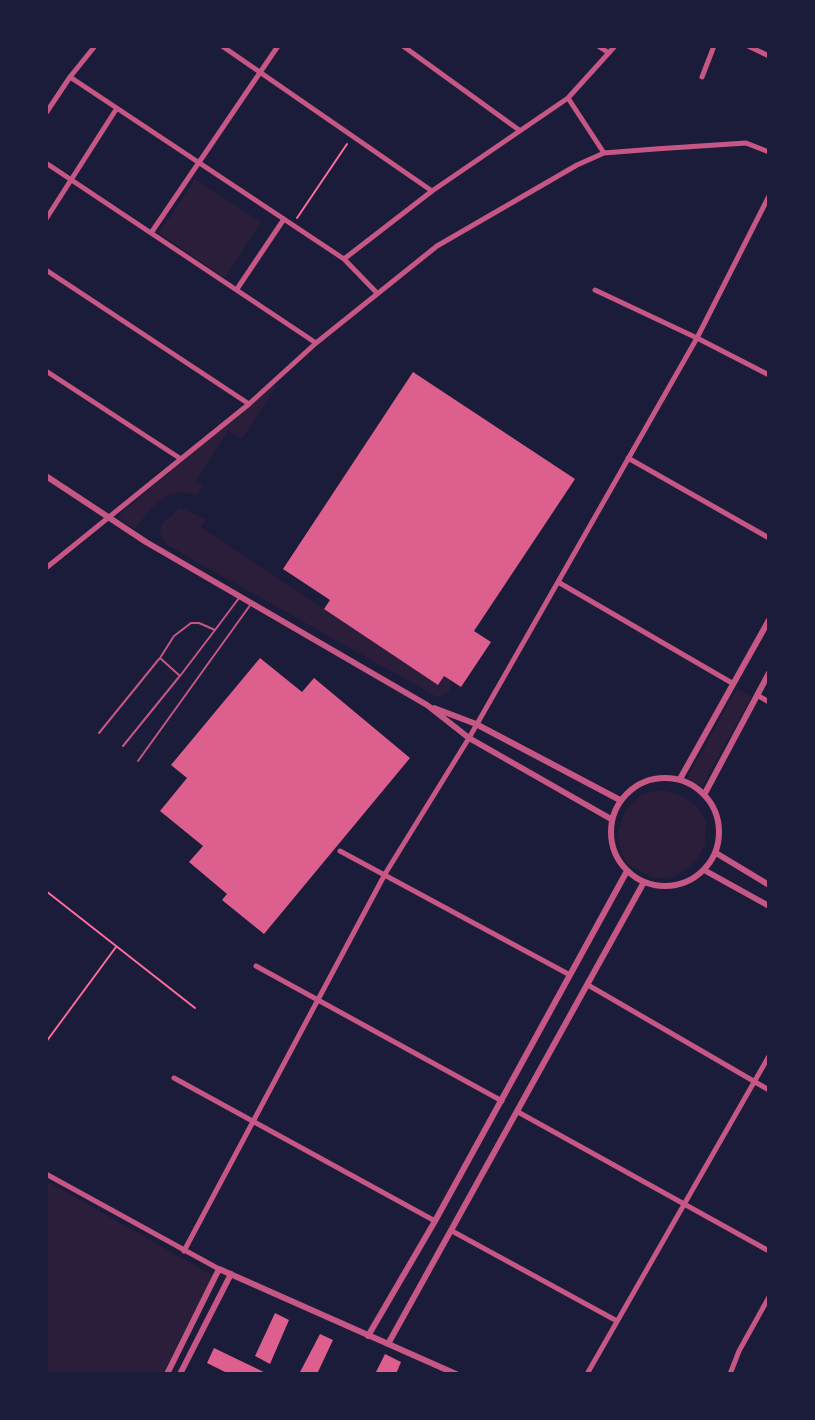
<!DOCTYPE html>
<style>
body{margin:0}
#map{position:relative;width:815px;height:1420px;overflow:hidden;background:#1b1b3a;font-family:Helvetica,sans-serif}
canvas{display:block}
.frame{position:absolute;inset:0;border:48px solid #1b1b3a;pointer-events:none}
</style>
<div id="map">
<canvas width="815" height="1420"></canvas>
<div class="frame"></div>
</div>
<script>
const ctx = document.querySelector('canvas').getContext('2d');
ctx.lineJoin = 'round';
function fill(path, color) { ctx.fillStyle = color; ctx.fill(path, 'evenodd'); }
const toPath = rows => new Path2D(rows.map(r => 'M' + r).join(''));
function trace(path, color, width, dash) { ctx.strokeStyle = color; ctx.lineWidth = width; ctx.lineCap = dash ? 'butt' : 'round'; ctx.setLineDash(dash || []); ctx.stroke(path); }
const green = toPath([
 [195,179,261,222,225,278,159,233],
 [274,384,276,387,242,439,228,431,196,481,203,486,197,495,184,492,168,495,151,508,135,529,120,519,120,514],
 [180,508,206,519,201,527,438,685,444,676,451,681,449,692,437,697,167,545,160,535,161,524],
 [737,689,752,696,702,786,687,778],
 [663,790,682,796,697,806,706,822,705,845,697,860,677,876,662,879,651,877,628,864,621,852,617,833,626,809,642,794],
 [49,1182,213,1276,164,1374,46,1374,46,1187]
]);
const building = toPath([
 [413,372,575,479,474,631,491,642,461,687,444,676,438,685,324,609,330,600,283,569],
 [260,658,302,692,314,678,410,758,264,934,222,900,227,894,189,862,203,846,160,811,187,778,171,765],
 [275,1313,289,1320,270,1364,255,1356],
 [320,1334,333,1340,317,1374,299,1374],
 [214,1348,268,1374,229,1374,207,1363],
 [385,1354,401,1362,396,1374,375,1374]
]);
const path = toPath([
 [297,218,347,144],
 [46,891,195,1008],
 [46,1042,116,947]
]);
const service = toPath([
 [215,630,199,623,191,623,174,636,160,658,180,676,215,630,239,598],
 [99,733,159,659],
 [123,746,179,677],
 [138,761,251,604]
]);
const minor = toPath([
 [222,46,432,191],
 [403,46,519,130],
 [598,46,609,53],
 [748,46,769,56],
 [70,77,344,259,377,293],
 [702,77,714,46],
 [568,98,604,153],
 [46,113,70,77,95,46],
 [46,163,316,343],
 [46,219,117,108],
 [151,233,278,46],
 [344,259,432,191,568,98,615,46],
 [46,270,249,404],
 [237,289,284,219],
 [595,290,697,338,769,375],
 [46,371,181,459],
 [628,458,769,538],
 [46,568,249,404,316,343,437,246,577,165,604,153,655,149,746,143,769,152],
 [558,582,732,683],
 [757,695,769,702],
 [340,851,570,975],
 [256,966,502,1101],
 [588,985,769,1090],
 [174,1078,435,1221],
 [518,1112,769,1251],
 [46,1174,219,1269],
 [452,1231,617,1321],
 [184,1251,385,874,469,738,697,338,769,196],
 [587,1374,769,1056],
 [730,1374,739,1351,769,1297]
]);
const tertiary = toPath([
 [46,476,146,542,427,705,469,738,611,819],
 [434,708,476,724,620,800],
 '611 832a54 54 0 1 1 108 0a54 54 0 1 1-108 0Z',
 [680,779,769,620],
 [704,795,769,673],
 [716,853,769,885],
 [704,870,769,906],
 [368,1336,435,1221,627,871],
 [388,1344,644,882],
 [167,1374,219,1269,456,1374],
 [180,1374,231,1274]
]);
fill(green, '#2a1e3b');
fill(building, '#dd5f8e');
trace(path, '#ff6b9d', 2);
trace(service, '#c65784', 2);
trace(minor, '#c65784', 5);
trace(tertiary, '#c65784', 6);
</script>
